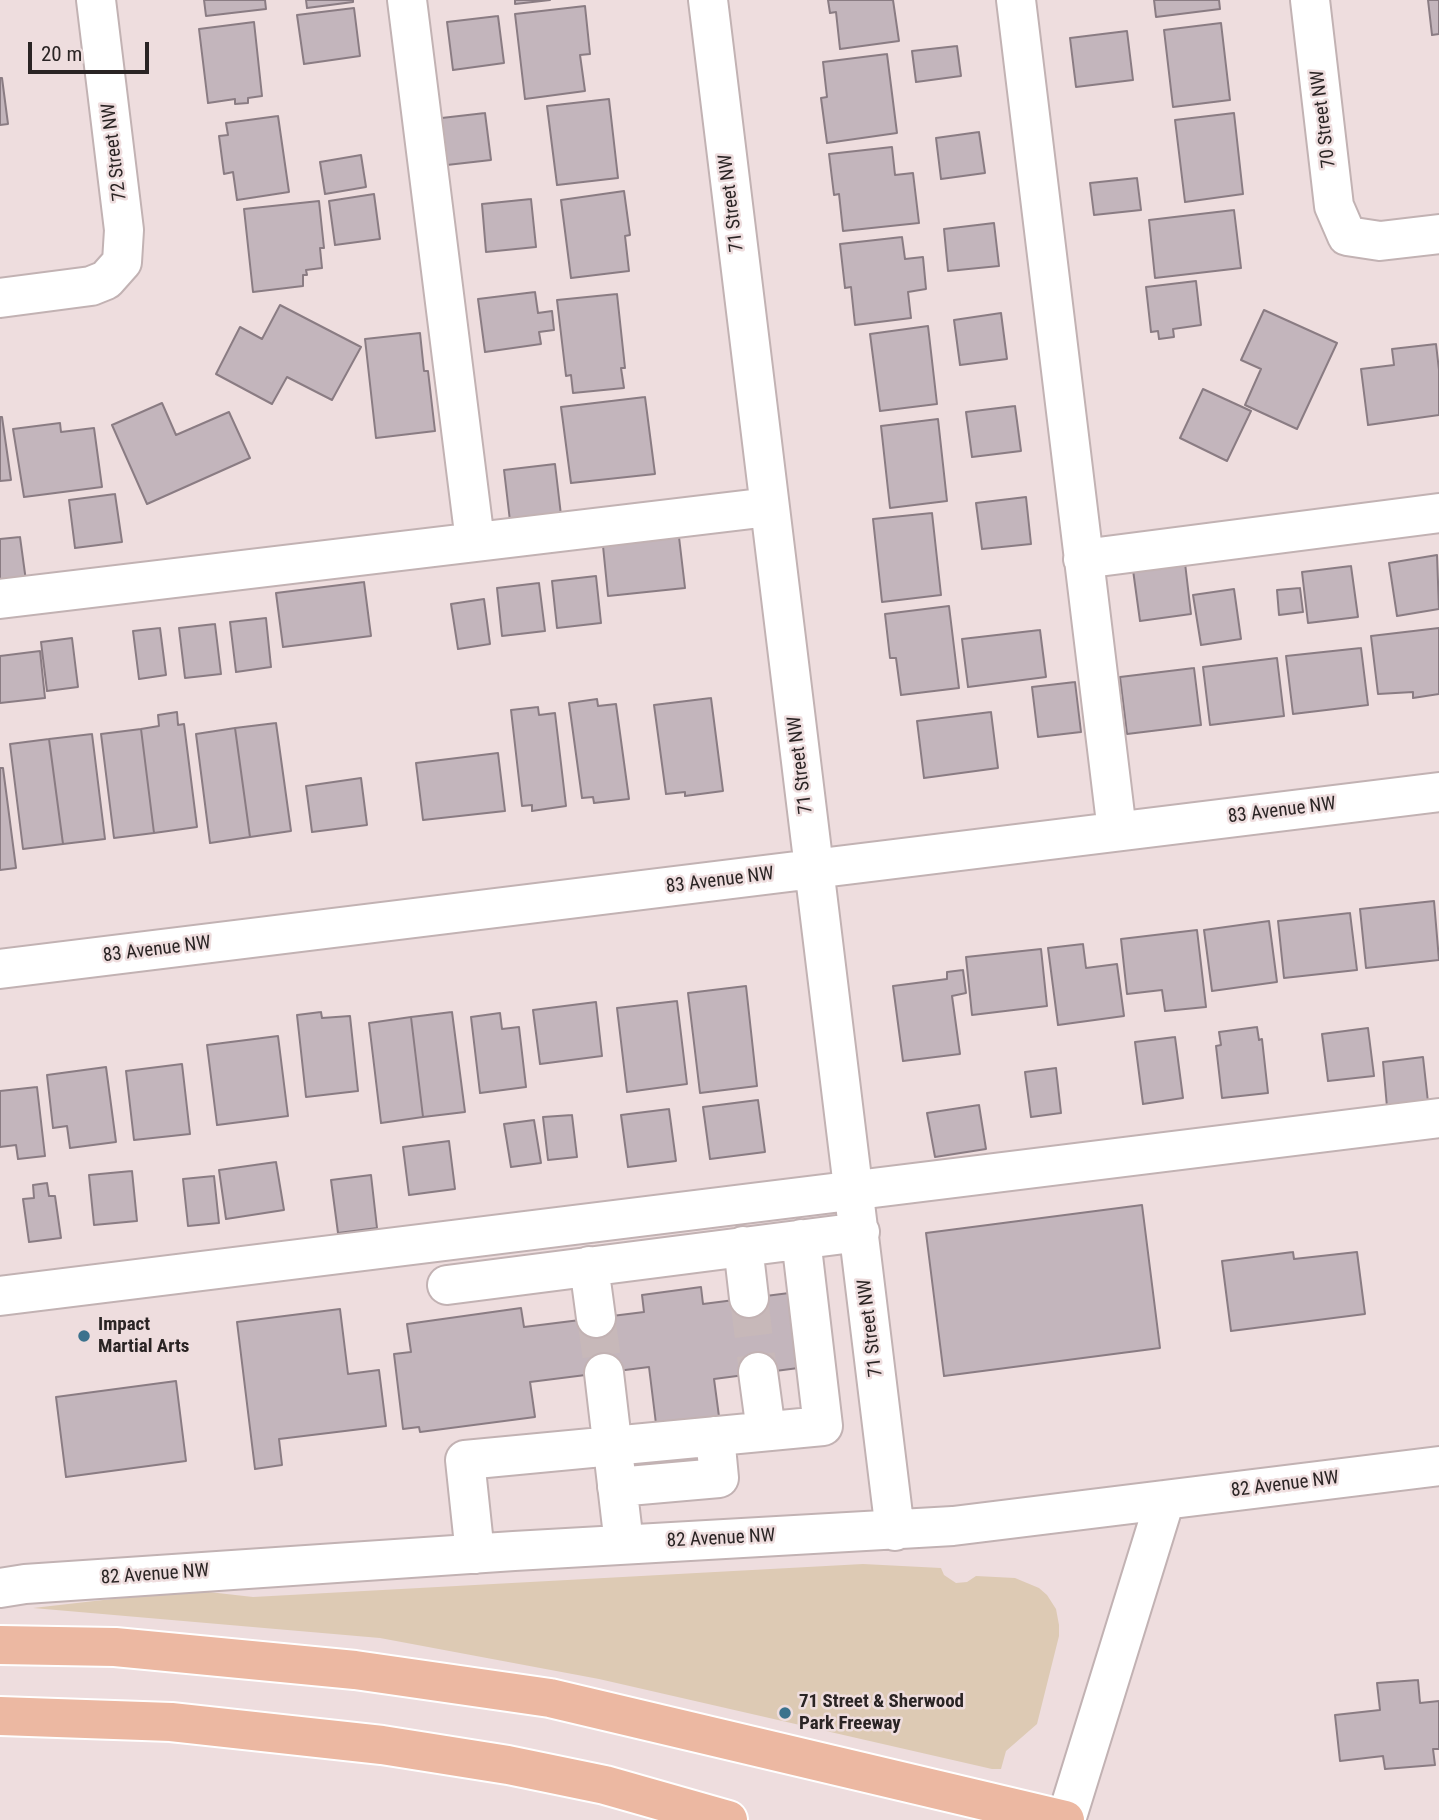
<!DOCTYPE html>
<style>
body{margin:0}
#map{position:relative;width:1439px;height:1820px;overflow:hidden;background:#eeddde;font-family:"Roboto Condensed",sans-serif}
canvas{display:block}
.scale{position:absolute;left:28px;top:42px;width:121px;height:32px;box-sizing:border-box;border:4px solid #2a2424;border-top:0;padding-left:9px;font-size:21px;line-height:24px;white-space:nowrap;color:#2a2424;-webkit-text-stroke:5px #eeddde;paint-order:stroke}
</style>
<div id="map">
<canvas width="1439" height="1820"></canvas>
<div class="scale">20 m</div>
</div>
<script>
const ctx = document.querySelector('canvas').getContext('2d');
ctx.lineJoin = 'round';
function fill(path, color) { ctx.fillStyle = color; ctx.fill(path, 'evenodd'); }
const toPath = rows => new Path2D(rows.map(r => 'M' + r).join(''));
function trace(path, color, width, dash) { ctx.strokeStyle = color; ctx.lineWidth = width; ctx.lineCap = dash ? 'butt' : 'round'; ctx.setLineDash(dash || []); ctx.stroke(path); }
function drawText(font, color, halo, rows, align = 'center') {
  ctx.font = font + ' "Roboto Condensed",sans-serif'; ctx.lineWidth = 5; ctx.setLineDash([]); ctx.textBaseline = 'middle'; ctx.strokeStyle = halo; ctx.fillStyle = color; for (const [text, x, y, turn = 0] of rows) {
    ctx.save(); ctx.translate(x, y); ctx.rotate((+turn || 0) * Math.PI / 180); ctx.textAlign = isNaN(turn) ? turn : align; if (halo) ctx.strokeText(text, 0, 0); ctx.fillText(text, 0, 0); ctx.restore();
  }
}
const green = toPath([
 [863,1564,941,1568,944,1575,956,1583,967,1582,976,1576,1015,1578,1039,1588,1047,1595,1056,1609,1059,1625,1059,1636,1037,1724,1006,1751,1001,1769,992,1769,599,1679,380,1638,33,1608,191,1590,253,1597]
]);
const building = toPath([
 [204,0,265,0,266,9,206,16,204,0],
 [306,0,353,0,353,2,307,8,306,0],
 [515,0,550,0,515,4,515,0],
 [828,0,893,0,899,41,840,49,836,12,830,13,828,0],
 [1154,0,1219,0,1220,9,1156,17,1154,0],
 [1428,0,1439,0,1439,34,1432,35,1428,0],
 [585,6,590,54,580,55,585,91,525,99,515,14,585,6],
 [354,8,360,56,304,64,297,15,354,8],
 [498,16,504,63,453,70,447,22,498,16],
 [254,22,262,96,248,98,248,103,235,104,235,99,208,103,199,29,254,22],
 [1221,23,1230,100,1173,107,1164,30,1221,23],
 [1127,31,1133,80,1076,87,1070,38,1127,31],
 [957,46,961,76,916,82,912,51,957,46],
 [887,54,897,133,827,143,821,98,827,97,823,62,887,54],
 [0,78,2,78,8,124,0,125,0,78],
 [609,99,618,178,557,185,547,106,609,99],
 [485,113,491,160,438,166,433,119,485,113],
 [1234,113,1243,194,1185,202,1175,120,1234,113],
 [278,116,289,192,237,200,233,172,224,174,219,136,228,135,226,123,278,116],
 [979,132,985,173,941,179,936,138,979,132],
 [892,147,895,175,913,173,919,223,843,231,839,194,834,195,829,154,892,147],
 [361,155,366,187,325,194,320,162,361,155],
 [1137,178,1141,210,1094,215,1090,183,1137,178],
 [624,191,630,235,625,236,629,271,571,278,561,200,624,191],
 [374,194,380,239,335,245,329,201,374,194],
 [531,199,536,247,486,252,482,204,531,199],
 [319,201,324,248,320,248,322,268,306,270,307,275,303,275,303,286,253,292,244,209,319,201],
 [1234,210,1241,268,1155,278,1149,220,1234,210],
 [994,223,999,266,948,271,944,229,994,223],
 [902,237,905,259,923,257,926,289,908,292,911,318,855,325,851,287,845,288,840,244,902,237],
 [1196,281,1201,325,1173,329,1174,337,1159,339,1158,331,1151,332,1146,287,1196,281],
 [535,292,538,313,552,311,554,330,539,332,541,344,485,352,478,299,535,292],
 [617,294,625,368,621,368,624,388,573,393,571,375,566,376,557,300,617,294],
 [280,305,361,347,332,400,287,377,272,404,216,374,240,327,262,339,280,305],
 [1264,310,1337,343,1297,429,1245,405,1261,369,1241,360,1264,310],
 [1001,313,1007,359,960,365,954,320,1001,313],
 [928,326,937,404,880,411,870,334,928,326],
 [420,333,424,371,428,371,435,431,376,438,365,339,420,333],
 [1436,344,1439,370,1439,415,1368,425,1361,369,1394,365,1392,349,1436,344],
 [1203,389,1251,411,1227,461,1180,438,1203,389],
 [645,397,655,474,571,483,561,407,645,397],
 [162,403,176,435,229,412,250,458,147,504,112,425,162,403],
 [1015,406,1021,451,972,457,966,412,1015,406],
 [0,417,2,417,11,480,0,481,0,417],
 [938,419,947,501,890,508,881,426,938,419],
 [60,423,61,432,94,428,102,487,24,497,13,429,60,423],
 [555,464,561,515,510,521,504,470,555,464],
 [115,494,122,542,75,548,69,500,115,494],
 [1026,497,1031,544,982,549,976,503,1026,497],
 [932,513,941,595,882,602,873,519,932,513],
 [20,537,26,581,0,584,0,539,20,537],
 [679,537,685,588,608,596,603,546,679,537],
 [1437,555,1439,609,1397,616,1389,563,1437,555],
 [1185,563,1191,614,1140,621,1133,570,1185,563],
 [1351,566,1358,617,1308,623,1302,572,1351,566],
 [596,576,601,623,557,628,552,581,596,576],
 [364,582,371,636,283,647,276,593,364,582],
 [539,583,545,631,502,636,497,588,539,583],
 [1300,588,1303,612,1279,615,1277,590,1300,588],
 [1234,589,1241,639,1201,645,1193,595,1234,589],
 [484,599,490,644,458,649,451,604,484,599],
 [949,606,959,688,901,695,896,658,890,658,885,614,949,606],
 [266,618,271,667,236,672,230,622,266,618],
 [215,624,221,674,185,678,179,628,215,624],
 [160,628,166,675,139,679,133,631,160,628],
 [1439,628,1439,694,1413,698,1413,692,1378,694,1371,636,1439,628],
 [1040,630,1046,677,968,687,962,639,1040,630],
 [72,638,78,687,47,691,41,642,72,638],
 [1361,648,1368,705,1293,714,1286,656,1361,648],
 [40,651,45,698,0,703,0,656,40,651],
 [1277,658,1284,716,1210,725,1203,667,1277,658],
 [1194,668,1201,725,1127,734,1120,677,1194,668],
 [1075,682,1081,732,1038,737,1032,687,1075,682],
 [711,698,723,791,685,796,685,792,666,794,654,705,711,698],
 [597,699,598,706,616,704,629,799,594,803,593,797,582,798,569,703,597,699],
 [538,707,539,715,555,713,566,806,532,811,532,805,522,806,511,710,538,707],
 [177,712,178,725,184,724,197,827,154,833,141,729,159,726,158,715,177,712],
 [991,712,998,768,924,778,917,721,991,712],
 [276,723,291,831,250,837,235,728,276,723],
 [235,728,250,837,210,843,196,734,235,728],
 [141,729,154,833,114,838,101,734,141,729],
 [92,734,105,839,63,844,49,739,92,734],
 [49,739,63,844,23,849,10,744,49,739],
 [498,753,505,811,423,820,416,763,498,753],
 [0,768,3,768,16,868,0,870,0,768],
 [361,778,367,825,312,832,306,786,361,778],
 [1434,901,1439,960,1366,968,1360,909,1434,901],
 [1350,913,1357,970,1284,978,1278,921,1350,913],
 [1269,921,1277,982,1212,991,1204,930,1269,921],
 [1197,930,1206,1007,1165,1011,1162,990,1127,994,1121,939,1197,930],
 [1083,944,1086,968,1117,964,1124,1016,1058,1025,1048,948,1083,944],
 [1041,949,1047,1006,972,1015,966,957,1041,949],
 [963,970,966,993,952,996,960,1054,903,1061,893,986,947,979,947,972,963,970],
 [746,986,757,1086,700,1093,688,993,746,986],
 [677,1001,687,1084,627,1092,617,1008,677,1001],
 [596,1002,602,1056,540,1064,533,1010,596,1002],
 [321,1012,322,1018,350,1016,358,1091,306,1097,297,1015,321,1012],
 [452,1012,465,1112,423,1117,411,1017,452,1012],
 [500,1013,502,1029,519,1027,526,1087,480,1093,471,1017,500,1013],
 [411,1017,423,1117,381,1123,369,1023,411,1017],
 [1257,1027,1259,1040,1262,1039,1268,1093,1222,1098,1216,1046,1221,1045,1219,1032,1257,1027],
 [1368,1028,1374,1076,1328,1081,1322,1034,1368,1028],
 [278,1036,288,1116,217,1125,207,1045,278,1036],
 [1175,1037,1183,1098,1143,1104,1135,1042,1175,1037],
 [1423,1057,1428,1102,1387,1107,1383,1062,1423,1057],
 [182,1064,190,1134,134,1140,126,1071,182,1064],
 [106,1067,116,1142,70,1148,67,1126,53,1128,47,1075,106,1067],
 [1056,1068,1061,1113,1031,1117,1025,1072,1056,1068],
 [37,1087,45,1156,18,1159,16,1145,0,1147,0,1091,37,1087],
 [758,1100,765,1152,710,1159,703,1107,758,1100],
 [979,1105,986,1149,935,1157,927,1113,979,1105],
 [669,1109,676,1161,628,1167,621,1115,669,1109],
 [572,1115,577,1157,548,1160,543,1117,572,1115],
 [534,1120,541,1163,511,1167,504,1124,534,1120],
 [449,1141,455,1189,409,1195,403,1147,449,1141],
 [276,1162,284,1210,226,1219,219,1170,276,1162],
 [132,1171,137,1221,94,1225,89,1175,132,1171],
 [371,1175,377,1228,338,1233,331,1180,371,1175],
 [214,1176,219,1223,188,1226,183,1179,214,1176],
 [47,1183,49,1196,55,1196,61,1238,29,1242,23,1199,34,1198,33,1185,47,1183],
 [1142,1205,1160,1348,944,1376,926,1233,1142,1205],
 [1293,1252,1294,1259,1357,1252,1365,1314,1231,1331,1222,1261,1293,1252],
 [701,1287,703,1304,797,1292,806,1367,714,1379,720,1424,657,1432,649,1367,530,1382,535,1417,420,1432,419,1427,403,1429,394,1354,411,1352,407,1324,521,1308,524,1327,644,1312,642,1295,701,1287],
 [340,1309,348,1374,379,1370,386,1426,279,1439,282,1465,255,1469,237,1322,340,1309],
 [176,1381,186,1461,66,1477,56,1397,176,1381],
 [1418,1680,1420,1703,1439,1701,1439,1749,1433,1749,1435,1765,1385,1769,1383,1756,1340,1761,1335,1715,1380,1710,1377,1683,1418,1680]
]);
const minorTunnel = toPath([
 [749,1298,758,1372],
 [596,1318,604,1373]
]);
const minor = toPath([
 [407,0,475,541],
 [708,0,895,1531],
 [1016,0,1117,831],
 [1310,0,1334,206,1347,236,1380,241,1439,234],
 [0,298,91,286,106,280,122,262,124,230,96,0],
 [1083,559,1439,513],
 [0,599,769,507],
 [0,969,1439,792],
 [743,1246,749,1298],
 [589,1266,596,1318],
 [447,1285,860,1232],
 [0,1296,1439,1118],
 [758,1372,766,1431],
 [604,1373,624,1544],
 [617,1487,719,1478,715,1436],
 [475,1554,465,1460,823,1426,801,1239],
 [0,1588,25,1584,514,1551,953,1526,1439,1466],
 [1066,1820,1165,1500]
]);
const major = toPath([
 [0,1645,115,1647,355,1670,550,1698,1065,1820],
 [0,1716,171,1722,382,1745,508,1765,605,1785,728,1820]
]);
const markers = [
 [84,1336,7,"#3b728d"],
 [785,1713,7,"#3b728d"]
];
const streetNames = [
 ["70 Street NW",1324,119,-97],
 ["72 Street NW",115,152,-97],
 ["71 Street NW",732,203,-97],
 ["71 Street NW",801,765,-97],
 ["83 Avenue NW",1282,811,-7],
 ["83 Avenue NW",720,881,-7],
 ["83 Avenue NW",157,950,-7],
 ["71 Street NW",871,1328,-97],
 ["82 Avenue NW",1285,1485,-7],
 ["82 Avenue NW",721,1539,-3],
 ["82 Avenue NW",155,1575,-4]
];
const poiNames = [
 ["Impact",98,1325],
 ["Martial Arts",98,1347],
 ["71 Street & Sherwood",799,1702],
 ["Park Freeway",799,1724]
];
fill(green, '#ddcab4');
fill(building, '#c3b5bc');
trace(building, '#8a7c83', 2);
trace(minorTunnel, '#c7b8b9', 38, [38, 19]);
trace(minor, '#c2b2b3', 42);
trace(major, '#fff', 42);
trace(minor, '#fff', 38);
trace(major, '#ecb8a2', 38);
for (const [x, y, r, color] of markers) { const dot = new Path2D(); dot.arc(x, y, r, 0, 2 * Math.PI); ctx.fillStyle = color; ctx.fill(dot); trace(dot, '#eeddde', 2.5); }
drawText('19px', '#2a2424', '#eeddde', streetNames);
drawText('bold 19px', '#2a2424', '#eeddde', poiNames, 'left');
</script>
